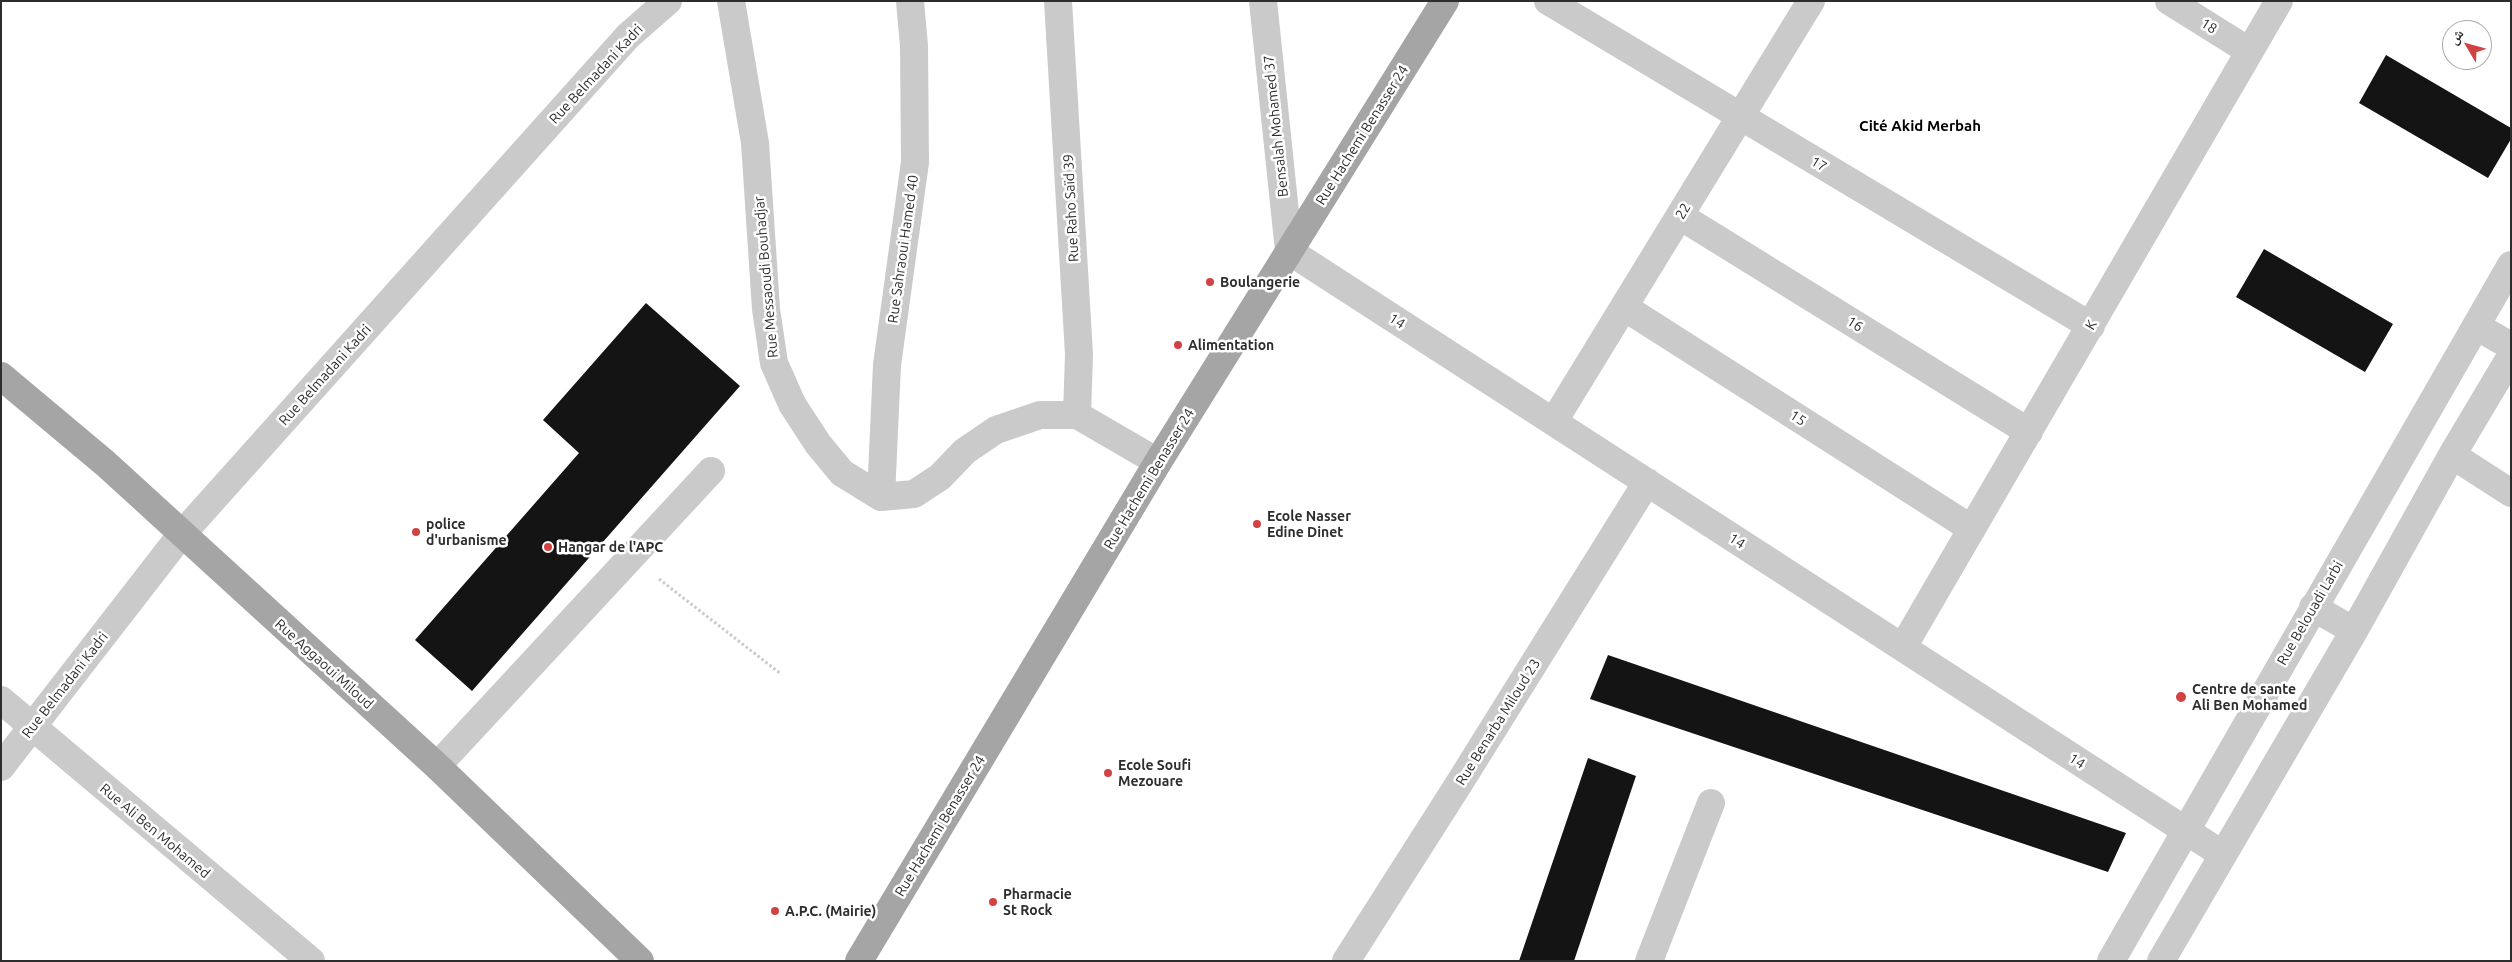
<!DOCTYPE html>
<meta charset="utf-8">
<style>
body{margin:0}
#map{position:relative;width:2512px;height:962px;overflow:hidden;background:#fff;font-family:Ubuntu,"Noto Naskh Arabic",sans-serif}
canvas{display:block}
.frame{position:absolute;inset:0;border:2px solid #2d2d2d;pointer-events:none}
.north{position:absolute;left:2442px;top:20px;width:50px;height:50px;box-sizing:border-box;background:#fff;border:1px solid #ababab;border-radius:50%;rotate:307deg;font-size:14px;font-weight:700;line-height:20px;text-align:center;color:#2d2d2d}
.north::after{content:'';display:block;margin:auto;width:18px;height:22px;background:#d14243;clip-path:polygon(50% 0,100% 100%,50% 72%,0 100%)}
</style>
<div id="map">
<canvas width="2512" height="962"></canvas>
<div class="frame"></div>
<div class="north">ش</div>
</div>
<script>
const ctx = document.querySelector('canvas').getContext('2d');
ctx.lineJoin = 'round';
function fill(path, color) { ctx.fillStyle = color; ctx.fill(path, 'evenodd'); }
const toPath = rows => new Path2D(rows.map(r => 'M' + r).join(''));
function trace(path, color, width, dash) { ctx.strokeStyle = color; ctx.lineWidth = width; ctx.lineCap = dash ? 'butt' : 'round'; ctx.setLineDash(dash || []); ctx.stroke(path); }
function drawText(font, color, halo, rows, align = 'center') {
  ctx.font = font + ' Ubuntu,sans-serif'; ctx.lineWidth = 5; ctx.setLineDash([]); ctx.textBaseline = 'middle'; ctx.strokeStyle = halo; ctx.fillStyle = color; for (const [text, x, y, turn = 0] of rows) {
    ctx.save(); ctx.translate(x, y); ctx.rotate((+turn || 0) * Math.PI / 180); ctx.textAlign = isNaN(turn) ? turn : align; if (halo) ctx.strokeText(text, 0, 0); ctx.fillText(text, 0, 0); ctx.restore();
  }
}
const building = toPath([
 [2386,55,2511,128,2511,139,2488,178,2359,103],
 [2264,249,2393,324,2365,372,2236,297],
 [646,303,740,386,472,691,415,640,579,453,543,420],
 [1608,655,2126,833,2108,872,1590,699],
 [1588,758,1636,776,1574,961,1519,961]
]);
const path = toPath([
 [659,579,781,674]
]);
const minor = toPath([
 [731,1,755,143,766,309,774,363,792,404,818,444,842,473,881,497,914,494,940,477,965,451,996,430,1040,415,1077,415,1158,462],
 [1058,1,1079,354,1077,415],
 [1263,1,1289,251,2222,854],
 [1548,1,2091,326],
 [2169,1,2249,51],
 [1680,216,2029,432],
 [1624,307,1972,529],
 [2476,326,2511,346],
 [1554,421,1811,1],
 [2452,455,2511,493],
 [881,497,887,365,915,162,914,46,910,1],
 [2313,607,2354,631],
 [1903,647,2279,1],
 [1,700,311,961],
 [437,766,711,471],
 [1,767,181,535,628,36,668,1],
 [1346,961,1460,782,1647,482],
 [1649,961,1711,803],
 [2111,961,2511,265],
 [2161,961,2354,631,2452,455,2511,356]
]);
const major = toPath([
 [1,376,106,464,437,766,640,961],
 [859,961,1158,462,1445,1]
]);
const markers = [
 [1210,282,5,"#d14243"],
 [1178,345,5,"#d14243"],
 [1257,524,5,"#d14243"],
 [416,532,5,"#d14243"],
 [548,547,5,"#d14243"],
 [2181,697,6,"#d14243"],
 [1108,773,5,"#d14243"],
 [993,902,5,"#d14243"],
 [775,911,5,"#d14243"]
];
const streetNames = [
 ["18",2209,26,32],
 ["Rue Belmadani Kadri",596,74,-47],
 ["Bensalah Mohamed 37",1276,126,-96],
 ["Rue Hachemi Benasser 24",1362,135,-58],
 ["17",1819,164,31],
 ["Rue Raho Saïd 39",1071,208,-93],
 ["22",1683,211,-59],
 ["Rue Sahraoui Hamed 40",903,249,-82],
 ["Rue Messaoudi Bouhadjar",766,277,-95],
 ["14",1397,321,33],
 ["16",1855,324,32],
 ["K",2091,325,-60],
 ["Rue Belmadani Kadri",325,375,-48],
 ["15",1798,418,33],
 ["Rue Hachemi Benasser 24",1149,479,-59],
 ["14",1737,541,33],
 ["Rue Belouadi Larbi",2310,613,-60],
 ["Rue Aggaoui Miloud",324,664,42],
 ["Rue Belmadani Kadri",65,685,-52],
 ["Rue Benarba Miloud 23",1498,722,-58],
 ["14",2077,761,33],
 ["Rue Hachemi Benasser 24",940,826,-59],
 ["Rue Ali Ben Mohamed",155,831,40]
];
const poiNames = [
 ["Boulangerie",1220,282],
 ["Alimentation",1188,345],
 ["Ecole Nasser",1267,516],
 ["Edine Dinet",1267,532],
 ["police",426,524],
 ["d'urbanisme",426,540],
 ["Hangar de l'APC",558,547],
 ["Centre de sante",2192,689],
 ["Ali Ben Mohamed",2192,705],
 ["Ecole Soufi",1118,765],
 ["Mezouare",1118,781],
 ["Pharmacie",1003,894],
 ["St Rock",1003,910],
 ["A.P.C. (Mairie)",785,911]
];
const neighbourhoodNames = [
 ["Cité Akid Merbah",1920,126]
];
fill(building, '#141414');
trace(path, '#cacaca', 3, [2.5, 2.5]);
trace(minor, '#cacaca', 28);
trace(major, '#a5a5a5', 28);
for (const [x, y, r, color] of markers) { const dot = new Path2D(); dot.arc(x, y, r, 0, 2 * Math.PI); ctx.fillStyle = color; ctx.fill(dot); trace(dot, '#fff', 2); }
drawText('14px', '#2d2d2d', '#fff', streetNames);
drawText('bold 14px', '#2d2d2d', '#fff', poiNames, 'left');
drawText('bold 15px', '#000', '#fff', neighbourhoodNames);
</script>
